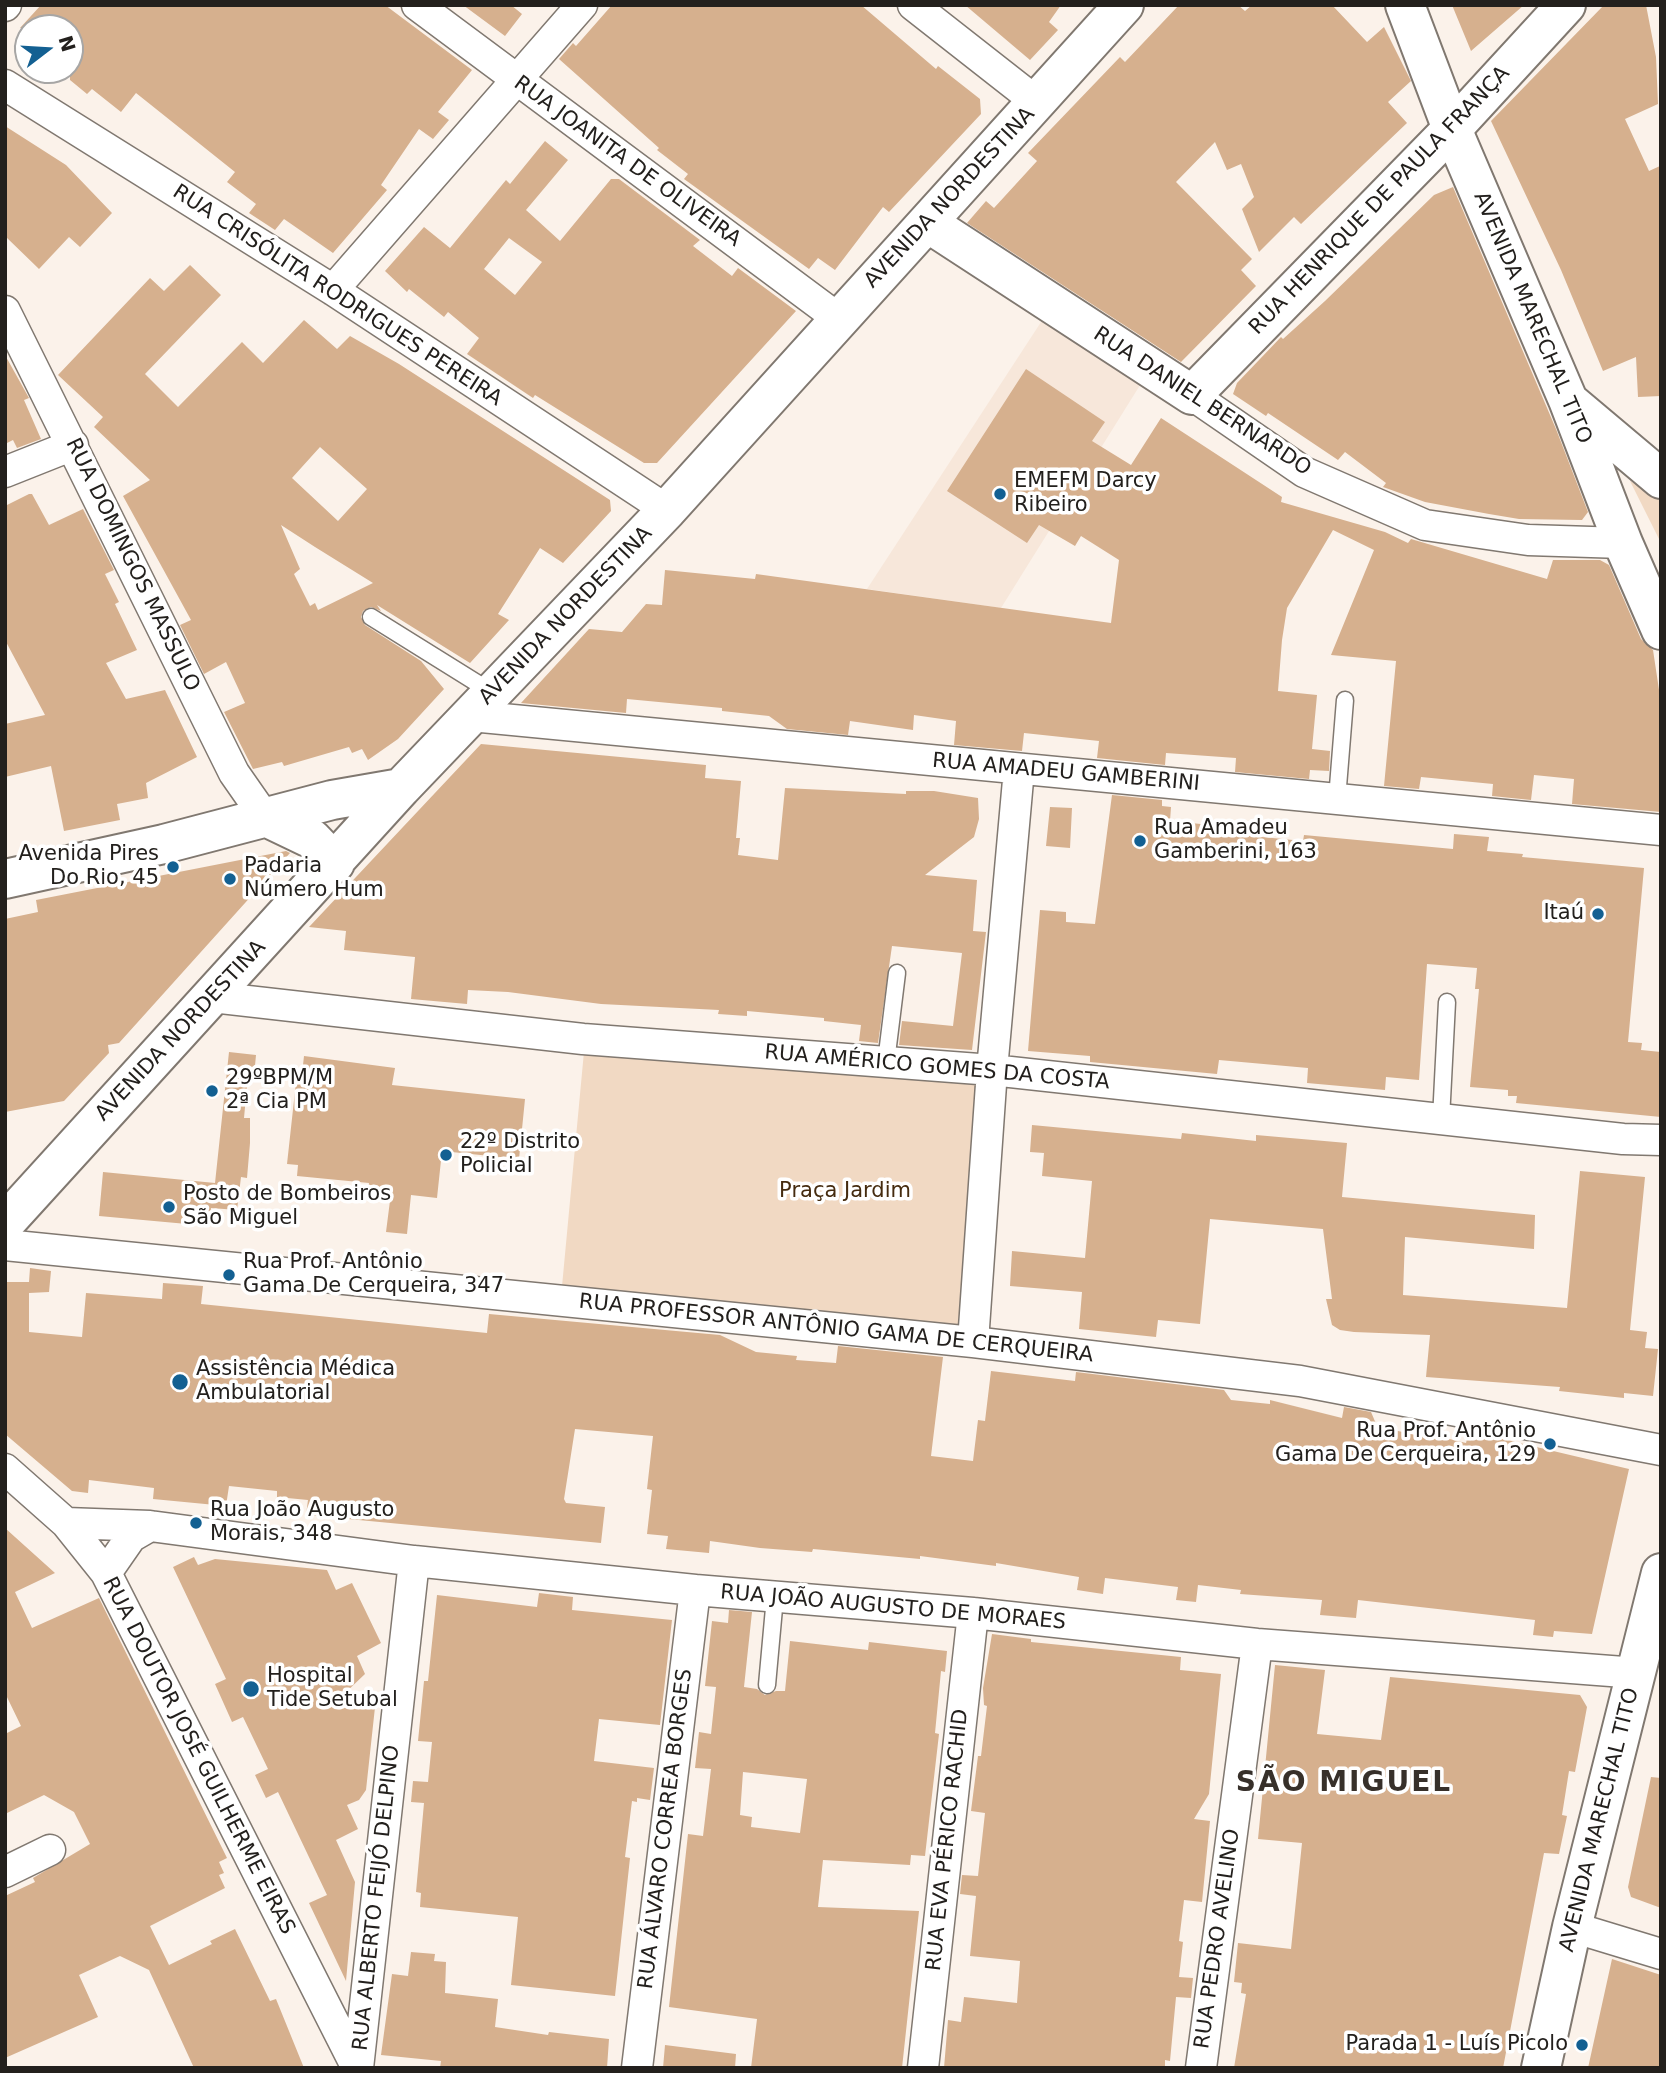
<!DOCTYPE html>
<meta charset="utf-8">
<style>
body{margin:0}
#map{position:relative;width:1666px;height:2073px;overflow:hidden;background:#fbf2ea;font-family:"DejaVu Sans",sans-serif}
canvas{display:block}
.frame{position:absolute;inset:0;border:7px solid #23201d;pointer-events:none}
.north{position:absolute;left:14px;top:14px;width:70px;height:70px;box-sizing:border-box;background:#fff;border:2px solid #a7a6a5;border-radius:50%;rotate:73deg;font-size:19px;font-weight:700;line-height:28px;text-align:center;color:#23201d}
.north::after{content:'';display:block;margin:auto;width:24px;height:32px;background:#136092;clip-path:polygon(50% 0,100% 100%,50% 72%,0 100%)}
</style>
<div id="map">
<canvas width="1666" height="2073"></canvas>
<div class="frame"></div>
<div class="north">N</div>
</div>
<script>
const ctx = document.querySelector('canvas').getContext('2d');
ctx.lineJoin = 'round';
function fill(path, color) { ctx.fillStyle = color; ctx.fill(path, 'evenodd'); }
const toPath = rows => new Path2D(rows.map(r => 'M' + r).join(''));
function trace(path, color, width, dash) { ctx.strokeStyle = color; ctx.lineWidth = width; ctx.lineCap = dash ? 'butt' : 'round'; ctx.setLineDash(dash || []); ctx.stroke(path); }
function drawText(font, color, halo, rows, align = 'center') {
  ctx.font = font + ' "DejaVu Sans",sans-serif'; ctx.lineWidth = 7; ctx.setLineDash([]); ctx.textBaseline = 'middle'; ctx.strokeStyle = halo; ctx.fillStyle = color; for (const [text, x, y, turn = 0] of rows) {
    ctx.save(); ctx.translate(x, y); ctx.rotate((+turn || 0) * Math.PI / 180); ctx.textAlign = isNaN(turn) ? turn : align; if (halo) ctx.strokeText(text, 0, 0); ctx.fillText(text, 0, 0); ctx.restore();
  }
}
const built = toPath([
 [1043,319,1142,382,1001,608,867,589]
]);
const green = toPath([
 [1630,481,1661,498,1661,543],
 [585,1041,999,1071,969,1336,561,1297]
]);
const building = toPath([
 [41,5,385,5,472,70,438,112,449,120,433,139,419,129,381,185,387,190,333,253,284,219,275,230,249,213,256,204,227,182,235,172,136,93,121,112,92,89,87,94,70,80,70,28,20,28],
 [463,5,511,5,522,14,505,36],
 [612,5,861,5,936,69,938,66,980,99,981,114,889,212,883,207,835,270,818,258,809,269,684,179,688,174,657,150,659,148,559,59,573,43,576,46],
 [965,5,1061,5,1049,22,1058,30,1030,60],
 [1179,5,1238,5,1245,11,1252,5,1332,5,1367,42,1384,27,1411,81,1388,102,1407,123,1301,224,1294,217,1259,252,1242,209,1254,197,1241,164,1227,170,1215,142,1176,182,1252,259,1241,270,1256,286,1181,362,967,223,986,201,994,208,1037,161,1028,153,1120,57,1125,62],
 [1452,5,1524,5,1471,51],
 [1604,5,1646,5,1656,57,1658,104,1625,119,1649,171,1660,166,1661,396,1638,397,1636,357,1603,371,1561,270,1491,121],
 [5,126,66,165,112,213,80,247,69,237,39,269,5,236],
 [545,141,568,160,526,210,560,241,611,179,619,179,700,240,693,246,732,276,738,268,796,311,657,463,644,463,535,395,533,398,467,354,479,338,448,312,444,317,409,289,407,292,385,271,424,227,450,248,506,180,510,184],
 [509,238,542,262,515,295,484,269],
 [1453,187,1556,429,1588,512,1582,520,1519,519,1489,514,1425,502,1383,487,1386,483,1345,452,1338,460,1268,413,1266,416,1233,394,1237,383,1281,337,1283,339,1325,301,1434,195],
 [190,265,221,295,145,374,178,407,242,342,263,363,304,320,337,349,350,336,399,364,610,500,611,511,563,563,540,548,498,614,509,620,470,663,377,605,381,611,371,607,363,611,361,617,365,625,421,661,444,689,398,739,368,760,362,749,352,753,349,747,284,766,282,762,253,769,224,712,245,703,226,662,204,674,180,625,191,620,123,496,150,480,94,427,103,417,58,375,150,278,164,291],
 [320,447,367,489,338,521,292,478],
 [281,525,315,547,373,583,318,610,315,603,310,606,294,574,300,569],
 [5,355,29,398,24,400,41,439,17,448,13,440,5,444],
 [1026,369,1105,422,1092,441,1131,465,1161,418,1282,497,1281,502,1385,532,1408,543,1411,539,1547,579,1553,560,1600,560,1609,565,1641,639,1653,650,1661,703,1661,812,1572,804,1574,779,1534,775,1531,800,1492,796,1493,784,1421,777,1419,789,1384,786,1396,661,1331,655,1374,550,1333,530,1287,608,1282,640,1278,691,1317,695,1312,749,1330,751,1329,771,1310,770,1309,779,1235,772,1236,758,1166,753,1165,765,1097,758,1099,741,1024,733,1022,751,954,745,956,721,914,715,913,730,850,721,848,735,787,729,769,716,722,711,722,708,627,699,626,713,521,703,589,629,622,632,646,604,662,605,665,570,755,579,756,574,1111,623,1119,560,1081,536,1075,546,1039,525,1027,543,947,491],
 [29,494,32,494,49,525,83,509,114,570,105,574,119,602,115,604,137,650,106,663,126,699,165,690,197,757,146,783,148,798,117,804,120,820,64,831,51,766,5,777,5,724,45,715,5,640,5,506],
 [481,744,706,765,705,778,741,781,736,838,740,838,738,855,778,860,785,788,906,794,906,791,934,791,978,798,979,819,974,837,925,875,977,880,973,931,986,932,972,1050,899,1045,902,1021,953,1026,962,953,892,946,878,1043,859,1041,861,1025,824,1021,824,1018,747,1011,747,1016,718,1014,719,1010,601,1004,508,992,468,990,467,1004,411,999,415,957,344,950,346,931,309,927],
 [1112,795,1162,800,1162,806,1171,807,1170,821,1242,828,1242,835,1303,841,1304,835,1453,849,1454,834,1489,837,1487,851,1523,854,1522,857,1644,868,1628,1042,1642,1043,1641,1050,1661,1052,1661,1117,1516,1103,1517,1096,1508,1096,1508,1090,1470,1087,1479,989,1475,989,1477,968,1427,964,1419,1080,1386,1077,1385,1090,1307,1083,1308,1068,1219,1060,1217,1074,1090,1062,1090,1056,1028,1051,1040,910,1066,912,1066,922,1095,924],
 [1050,807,1072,808,1070,848,1046,846],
 [286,851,290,853,119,1043,108,1045,109,1053,64,1101,5,1112,5,919,38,912,36,900],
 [229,1052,256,1055,254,1076,248,1075,244,1118,250,1118,250,1143,247,1178,241,1177,237,1210,211,1208,209,1226,99,1216,103,1172,215,1183],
 [304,1056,395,1068,392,1085,525,1099,519,1159,442,1151,437,1198,411,1195,407,1234,386,1232,391,1193,368,1191,369,1183,297,1176,298,1165,287,1164,297,1073,302,1074],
 [1032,1125,1181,1139,1182,1133,1256,1141,1256,1135,1347,1143,1342,1197,1535,1215,1534,1249,1405,1237,1403,1295,1567,1308,1580,1171,1645,1177,1630,1330,1647,1332,1645,1348,1658,1349,1653,1396,1624,1393,1624,1398,1559,1391,1560,1387,1426,1377,1430,1335,1354,1332,1340,1330,1332,1325,1326,1299,1332,1299,1323,1229,1210,1219,1200,1324,1158,1320,1156,1337,1079,1329,1082,1292,1010,1286,1012,1251,1085,1258,1092,1181,1042,1176,1044,1153,1030,1152],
 [30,1268,51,1271,49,1292,29,1293,29,1332,82,1337,86,1293,162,1299,163,1283,203,1286,201,1304,487,1333,489,1314,720,1335,756,1352,797,1356,796,1360,836,1363,838,1346,943,1357,931,1456,973,1461,978,1420,985,1421,991,1371,1075,1381,1076,1372,1224,1390,1231,1400,1270,1404,1270,1400,1342,1418,1344,1407,1371,1412,1377,1426,1432,1439,1433,1435,1466,1443,1469,1431,1629,1469,1592,1634,1554,1631,1553,1637,1533,1635,1535,1620,1358,1600,1356,1618,1320,1615,1322,1600,1240,1594,1241,1590,1198,1585,1196,1602,1176,1600,1178,1587,1105,1578,1103,1594,1077,1590,1079,1577,996,1563,996,1566,920,1556,920,1559,813,1549,812,1552,760,1548,710,1541,709,1553,666,1549,668,1536,647,1534,652,1490,647,1489,653,1436,575,1429,564,1499,566,1503,605,1507,601,1543,306,1515,308,1500,277,1497,277,1491,229,1486,226,1506,153,1499,154,1488,89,1480,88,1493,72,1491,5,1434,5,1282,29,1282],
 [5,1528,55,1573,15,1592,32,1628,99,1598,227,1858,219,1862,224,1873,219,1875,225,1888,150,1926,169,1965,212,1944,210,1941,235,1929,270,2001,276,1999,304,2068,194,2068,149,1970,120,1956,79,1975,98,2017,5,2058,5,1896,35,1882,33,1878,90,1844,74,1812,44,1795,5,1814,5,1734,21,1726,5,1693],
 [194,1557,198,1565,215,1559,327,1570,336,1590,352,1583,381,1643,357,1656,365,1674,343,1695,376,1698,366,1790,359,1800,347,1805,358,1829,336,1840,355,1882,346,1981,309,1903,327,1895,278,1792,266,1798,255,1775,268,1769,243,1717,232,1722,215,1684,226,1679,173,1567],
 [539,1593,573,1597,572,1610,672,1620,660,1725,599,1719,594,1761,654,1768,650,1800,637,1798,637,1802,632,1801,625,1857,630,1858,615,1996,511,1985,518,1917,420,1907,421,1893,416,1892,424,1803,411,1802,413,1781,428,1782,432,1742,418,1741,424,1681,428,1681,437,1595,537,1607],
 [729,1610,752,1612,744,1687,757,1689,765,1695,776,1691,785,1691,790,1641,868,1650,869,1642,947,1651,945,1672,941,1671,935,1733,939,1734,925,1856,911,1855,910,1865,823,1860,818,1907,919,1911,902,2068,751,2068,757,2019,669,2007,688,1834,703,1836,711,1769,695,1768,699,1732,711,1734,716,1687,705,1686,712,1621,728,1623],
 [743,1772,807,1779,800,1833,751,1827,752,1817,740,1815],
 [992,1634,1031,1639,1031,1642,1181,1657,1180,1670,1221,1674,1209,1794,1194,1819,1210,1821,1202,1902,1184,1900,1179,1941,1183,1942,1179,1977,1193,1978,1191,1998,1176,1997,1170,2061,1165,2060,1165,2068,944,2068,948,2020,961,2022,964,1997,1017,2003,1020,1961,970,1956,976,1896,960,1894,962,1875,978,1876,985,1813,971,1811,978,1756,981,1756,987,1706,984,1705,983,1688],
 [1275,1665,1325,1670,1317,1734,1381,1740,1390,1677,1580,1695,1587,1707,1575,1772,1569,1771,1562,1815,1567,1816,1559,1854,1544,1853,1503,2068,1234,2068,1246,1994,1241,1993,1242,1983,1234,1982,1238,1943,1291,1949,1302,1843,1258,1839],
 [1651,1777,1661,1778,1661,1908,1631,1897,1628,1887],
 [411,1952,435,1954,434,1961,446,1962,445,1993,498,1999,495,2027,548,2035,549,2032,609,2039,607,2068,440,2068,441,2061,381,2055,392,1974,408,1976],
 [1612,1959,1661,1975,1661,2068,1588,2068],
 [665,2045,736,2054,735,2068,663,2068]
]);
const lane = toPath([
 [371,617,493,693],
 [1337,799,1345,700],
 [886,1062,897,973],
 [1441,1119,1447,1002],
 [767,1685,775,1597]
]);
const street = toPath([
 [417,5,839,319],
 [913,5,1038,103],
 [5,6,6,5],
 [5,85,333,290,667,510],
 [333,290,582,5],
 [5,311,234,773,264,816],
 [1192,395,1304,472,1425,525,1528,540,1623,543],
 [5,472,73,445],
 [471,716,1661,830],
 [212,997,583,1039,992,1070,1623,1139,1661,1140],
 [5,1245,973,1342,1300,1381,1661,1450],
 [973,1342,992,1070,1019,769],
 [5,1469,66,1523,106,1573,357,2068],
 [66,1523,150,1526,414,1561,695,1590,973,1613,1257,1644,1637,1673],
 [106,1573,131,1537,150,1526],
 [5,1872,50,1850],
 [1572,1927,1661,1954],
 [358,2068,414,1561],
 [637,2068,695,1590],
 [923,2068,973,1613],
 [1201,2068,1257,1644]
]);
const secondary = toPath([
 [928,223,1192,395,1452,129,1566,5],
 [264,816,312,839,335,863],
 [5,879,164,844,332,800,401,788],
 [5,1223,401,788,667,510,1124,5]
]);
const primary = toPath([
 [1405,5,1452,129,1568,400,1623,543,1661,630],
 [1572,404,1661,479],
 [1541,2068,1572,1927,1661,1573]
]);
const markers = [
 [1000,494,7,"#136092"],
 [1140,841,7,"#136092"],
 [173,867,7,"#136092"],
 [230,879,7,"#136092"],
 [1598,914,7,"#136092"],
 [212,1091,7,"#136092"],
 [446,1155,7,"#136092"],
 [169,1207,7,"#136092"],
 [229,1275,7,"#136092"],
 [180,1382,9,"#136092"],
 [1550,1444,7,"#136092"],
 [196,1523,7,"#136092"],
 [251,1689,9,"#136092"],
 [1582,2045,7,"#136092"]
];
const streetNames = [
 ["RUA JOANITA DE OLIVEIRA",627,162,36],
 ["AVENIDA NORDESTINA",950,198,-47],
 ["RUA HENRIQUE DE PAULA FRANÇA",1380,201,-46],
 ["RUA CRISÓLITA RODRIGUES PEREIRA",337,296,33],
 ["AVENIDA MARECHAL TITO",1532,318,67],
 ["RUA DANIEL BERNARDO",1202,402,33],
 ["RUA DOMINGOS MASSULO",132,565,64],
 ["AVENIDA NORDESTINA",566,616,-46],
 ["RUA AMADEU GAMBERINI",1066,773,5],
 ["AVENIDA NORDESTINA",181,1031,-47],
 ["RUA AMÉRICO GOMES DA COSTA",937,1068,5],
 ["RUA PROFESSOR ANTÔNIO GAMA DE CERQUEIRA",836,1329,6],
 ["RUA JOÃO AUGUSTO DE MORAES",893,1608,5],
 ["RUA DOUTOR JOSÉ GUILHERME EIRAS",198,1756,63],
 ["AVENIDA MARECHAL TITO",1600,1820,-76],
 ["RUA ÁLVARO CORREA BORGES",666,1829,-83],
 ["RUA EVA PÉRICO RACHID",948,1840,-84],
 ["RUA ALBERTO FEIJÓ DELPINO",377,1898,-84],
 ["RUA PEDRO AVELINO",1218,1939,-82]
];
const poiNames = [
 ["EMEFM Darcy",1014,482],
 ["Ribeiro",1014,506],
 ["Rua Amadeu",1154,829],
 ["Gamberini, 163",1154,853],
 ["Avenida Pires",159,855,"right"],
 ["Do Rio, 45",159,879,"right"],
 ["Padaria",244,867],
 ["Número Hum",244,891],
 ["Itaú",1584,914,"right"],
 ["29ºBPM/M",226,1079],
 ["2ª Cia PM",226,1103],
 ["22º Distrito",460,1143],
 ["Policial",460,1167],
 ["Posto de Bombeiros",183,1195],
 ["São Miguel",183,1219],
 ["Rua Prof. Antônio",243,1263],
 ["Gama De Cerqueira, 347",243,1287],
 ["Assistência Médica",196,1370],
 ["Ambulatorial",196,1394],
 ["Rua Prof. Antônio",1536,1432,"right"],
 ["Gama De Cerqueira, 129",1536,1456,"right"],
 ["Rua João Augusto",210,1511],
 ["Morais, 348",210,1535],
 ["Hospital",267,1677],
 ["Tide Setubal",267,1701],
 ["Parada 1 - Luís Picolo",1568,2045,"right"]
];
const parkNames = [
 ["Praça Jardim",845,1192]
];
const districtNames = [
 ["SÃO MIGUEL",1344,1784]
];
fill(built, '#f7e7da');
fill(green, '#f1d9c3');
fill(building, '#d6b08e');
trace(lane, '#807870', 19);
trace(street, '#807870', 33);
trace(secondary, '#807870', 42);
trace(primary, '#807870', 42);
trace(lane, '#fff', 16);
trace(street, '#fff', 30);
trace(secondary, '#fff', 38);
trace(primary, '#fff', 38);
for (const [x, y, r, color] of markers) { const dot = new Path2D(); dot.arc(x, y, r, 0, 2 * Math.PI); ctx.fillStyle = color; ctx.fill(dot); trace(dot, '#fff', 2.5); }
drawText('21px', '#23201d', '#fff', streetNames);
drawText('21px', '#23201d', '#fff', poiNames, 'left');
drawText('21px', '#452b0f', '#fff', parkNames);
ctx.letterSpacing = '2px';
drawText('bold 28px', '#37302a', '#fff', districtNames);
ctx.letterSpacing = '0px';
</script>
